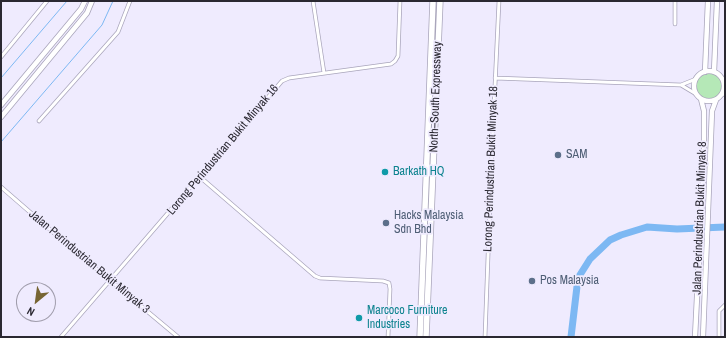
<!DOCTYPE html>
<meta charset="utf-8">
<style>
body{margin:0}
#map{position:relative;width:726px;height:338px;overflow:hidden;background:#efebfe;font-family:"Archivo Narrow",sans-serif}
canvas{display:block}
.frame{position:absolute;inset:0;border:2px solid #2a2831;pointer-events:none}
.north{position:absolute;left:16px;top:282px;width:40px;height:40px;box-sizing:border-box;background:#efebfe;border:1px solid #a09dac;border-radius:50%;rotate:209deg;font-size:11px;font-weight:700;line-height:16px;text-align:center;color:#2a2831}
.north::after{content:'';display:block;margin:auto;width:14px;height:18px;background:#776533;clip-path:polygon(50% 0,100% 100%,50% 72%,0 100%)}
</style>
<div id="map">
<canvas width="726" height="338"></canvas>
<div class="frame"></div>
<div class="north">N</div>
</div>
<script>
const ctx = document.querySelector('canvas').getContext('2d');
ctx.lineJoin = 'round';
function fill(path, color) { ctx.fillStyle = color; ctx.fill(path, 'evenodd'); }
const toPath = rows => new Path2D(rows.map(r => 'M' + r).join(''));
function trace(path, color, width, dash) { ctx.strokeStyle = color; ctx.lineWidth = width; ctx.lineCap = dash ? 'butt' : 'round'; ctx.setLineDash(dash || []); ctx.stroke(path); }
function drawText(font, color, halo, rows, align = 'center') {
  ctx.font = font + ' "Archivo Narrow",sans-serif'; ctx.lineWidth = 3.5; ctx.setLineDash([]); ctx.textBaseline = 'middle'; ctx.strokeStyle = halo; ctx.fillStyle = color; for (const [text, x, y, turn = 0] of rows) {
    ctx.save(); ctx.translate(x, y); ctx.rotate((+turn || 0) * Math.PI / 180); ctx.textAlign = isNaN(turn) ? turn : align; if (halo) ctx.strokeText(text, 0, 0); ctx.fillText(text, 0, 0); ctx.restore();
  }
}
const green = toPath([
 '696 86a13 13 0 1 1 26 0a13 13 0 1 1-26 0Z'
]);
const stream = toPath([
 [1,78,67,1],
 [1,142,102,25,113,1]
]);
const river = toPath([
 [571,337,578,278,590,259,610,240,621,235,647,227,677,229,725,227]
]);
const street = toPath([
 [313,1,324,73],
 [675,24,675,1],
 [1,57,47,1],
 [495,78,681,85,696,79],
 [723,81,725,82],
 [681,85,696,94],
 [722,95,725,93],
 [39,121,118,32,130,1],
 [200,177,315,276,320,278,383,281,389,283,390,289,388,337],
 [1,187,69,246,178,337],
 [61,337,282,81,289,78,391,64,395,61,398,56,400,1],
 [485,337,492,149,499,1],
 [719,337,719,311,725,305]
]);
const secondary = toPath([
 '694 86a15 15 0 1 1 30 0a15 15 0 1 1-30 0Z',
 [705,72,708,1],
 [714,72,717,1],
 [1,105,81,9,85,1],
 [1,117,87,13,92,1],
 [695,337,704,157,704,111,701,99],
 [703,337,712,111,716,100]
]);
const highway = toPath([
 [420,337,433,1],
 [426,337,440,1]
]);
const markers = [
 [558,155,4,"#5c6f8a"],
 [385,172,4,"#0f9aa8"],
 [386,223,4,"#5c6f8a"],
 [532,281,4,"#5c6f8a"],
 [359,318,4,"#0f9aa8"]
];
const streetNames = [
 ["North–South Expressway",436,97,-88],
 ["Lorong Perindustrian Bukit Minyak 16",223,150,-50],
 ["Lorong Perindustrian Bukit Minyak 18",491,169,-88],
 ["Jalan Perindustrian Bukit Minyak 8",700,218,-88],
 ["Jalan Perindustrian Bukit Minyak 3",89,262,40]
];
const serviceNames = [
 ["SAM",566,155],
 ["Hacks Malaysia",394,216],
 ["Sdn Bhd",394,230],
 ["Pos Malaysia",540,281]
];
const cultureNames = [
 ["Barkath HQ",393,172],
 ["Marcoco Furniture",367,311],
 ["Industries",367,325]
];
fill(green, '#b5e8b7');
trace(stream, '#7db8f3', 1);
trace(river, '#7db8f3', 7);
trace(street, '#a9a5bb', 4.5);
trace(secondary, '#a9a5bb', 6);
trace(highway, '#a9a5bb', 7);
trace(street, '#fff', 3);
trace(secondary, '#fff', 4.5);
trace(highway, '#fff', 5.5);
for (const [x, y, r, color] of markers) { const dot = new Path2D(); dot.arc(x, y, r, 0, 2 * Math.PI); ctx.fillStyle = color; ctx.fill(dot); trace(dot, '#efebfe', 1.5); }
drawText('12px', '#2a2831', '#efebfe', streetNames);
drawText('12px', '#4e5e75', '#efebfe', serviceNames, 'left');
drawText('12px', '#0d838f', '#efebfe', cultureNames, 'left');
</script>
